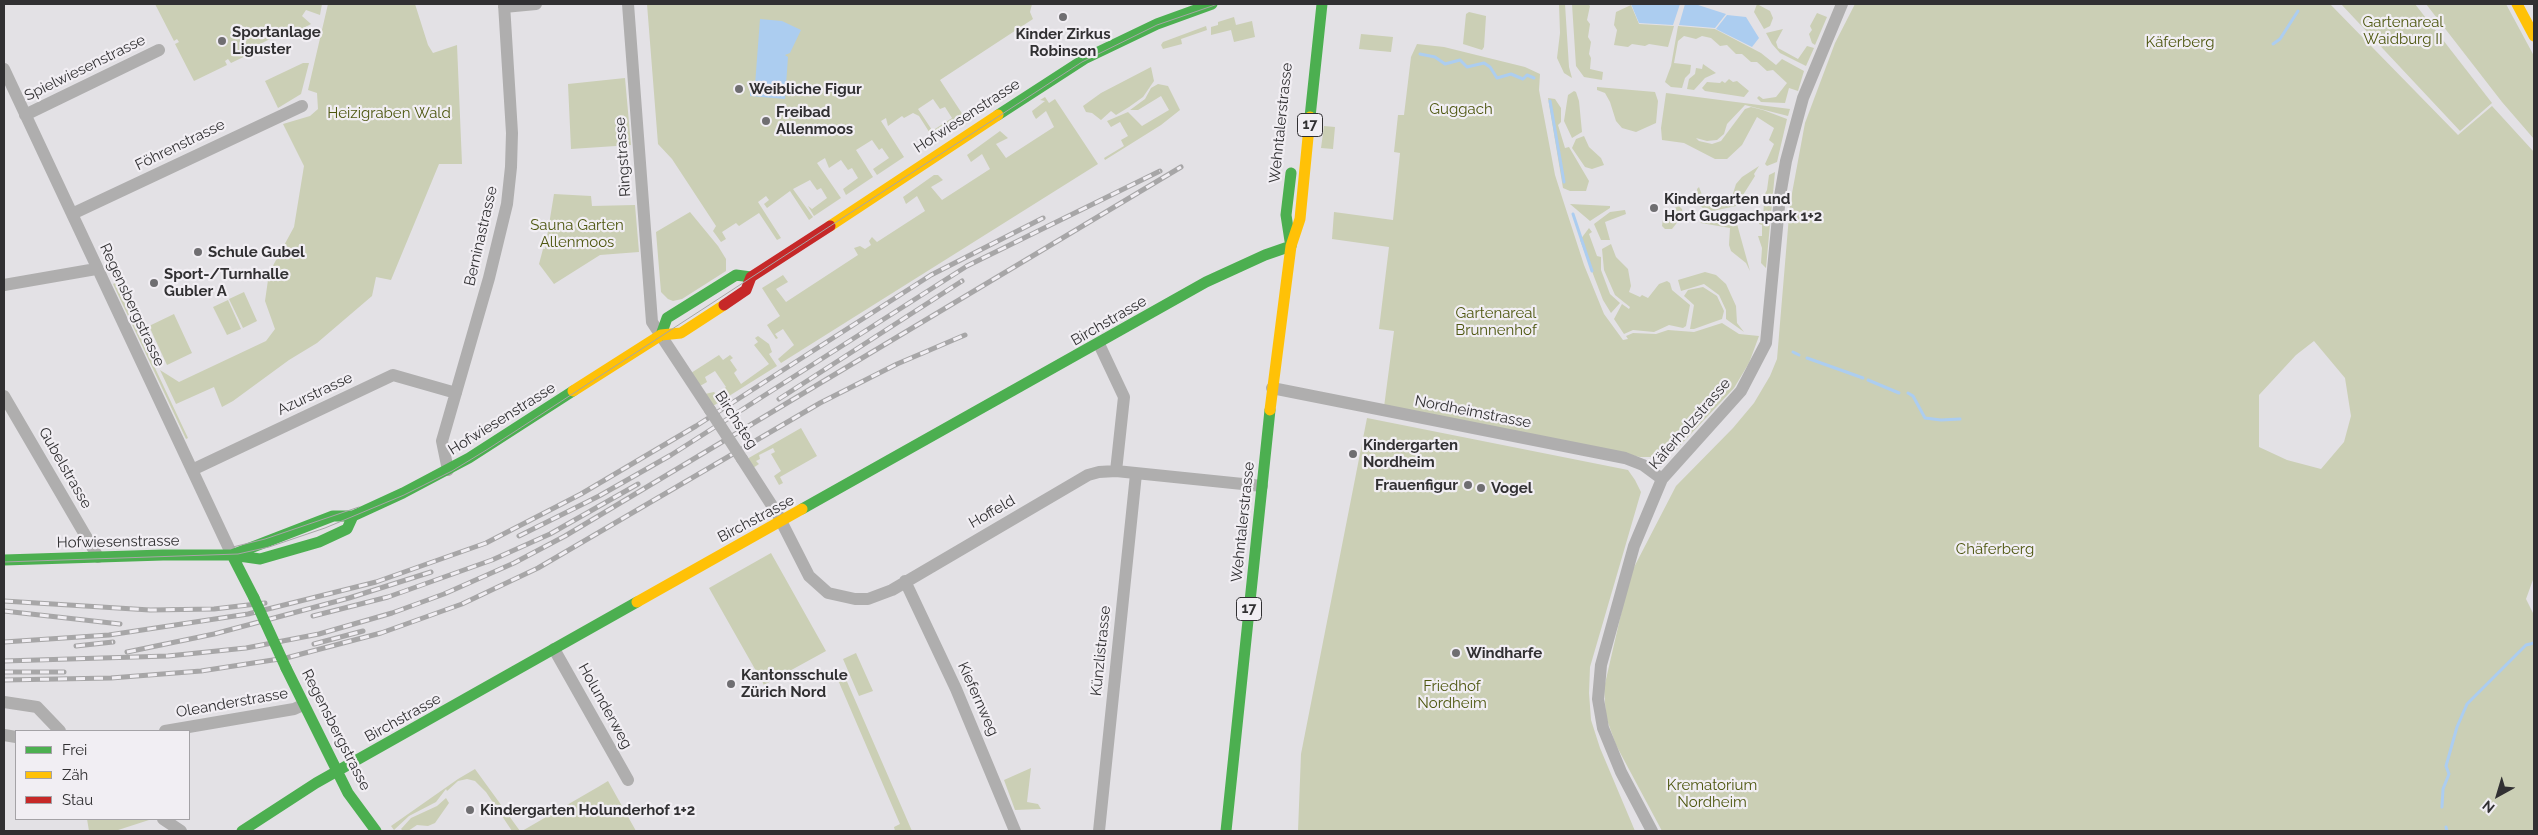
<!DOCTYPE html>
<meta charset="utf-8">
<style>
body{margin:0}
#map{position:relative;width:2538px;height:835px;overflow:hidden;background:#e3e1e5;font-family:Raleway,sans-serif}
canvas{display:block}
.frame{position:absolute;inset:0;border:5px solid #313032;pointer-events:none}
.legend{position:absolute;left:15px;top:730px;width:175px;height:90px;box-sizing:border-box;background:#f1eef3;border:1px solid #a4a2a6;margin:0;padding:6px 9px;list-style:none;font-size:15px;color:#313032}
.legend li{display:flex;align-items:center;gap:10px;height:25px}
.legend b{width:25px;border:1px solid #a4a2a6}
.north{position:absolute;left:2473px;top:770px;width:50px;height:50px;-webkit-text-stroke:4px #f1eef3;paint-order:stroke;rotate:219deg;font-size:14px;font-weight:700;line-height:20px;text-align:center;color:#313032}
.north::after{content:'';display:block;margin:auto;width:18px;height:22px;background:#313032;clip-path:polygon(50% 0,100% 100%,50% 72%,0 100%)}
</style>
<div id="map">
<canvas width="2538" height="835"></canvas>
<div class="frame"></div>
<ul class="legend">
<li><b style="height:6px;background:#4caf50"></b>Frei</li>
<li><b style="height:6px;background:#ffc107"></b>Zäh</li>
<li><b style="height:6px;background:#c62828"></b>Stau</li>
</ul>
<div class="north">N</div>
</div>
<script>
const ctx = document.querySelector('canvas').getContext('2d');
ctx.lineJoin = 'round';
function fill(path, color) { ctx.fillStyle = color; ctx.fill(path, 'evenodd'); }
const toPath = rows => new Path2D(rows.map(r => 'M' + r).join(''));
function trace(path, color, width, dash) { ctx.strokeStyle = color; ctx.lineWidth = width; ctx.lineCap = dash ? 'butt' : 'round'; ctx.setLineDash(dash || []); ctx.stroke(path); }
function drawText(font, color, halo, rows, align = 'center') {
  ctx.font = font + ' Raleway,sans-serif'; ctx.lineWidth = 4.5; ctx.setLineDash([]); ctx.textBaseline = 'middle'; ctx.strokeStyle = halo; ctx.fillStyle = color; for (const [text, x, y, turn = 0] of rows) {
    ctx.save(); ctx.translate(x, y); ctx.rotate((+turn || 0) * Math.PI / 180); ctx.textAlign = isNaN(turn) ? turn : align; if (halo) ctx.strokeText(text, 0, 0); ctx.fillText(text, 0, 0); ctx.restore();
  }
}
const green = toPath([
 [155,4,322,4,320,15,306,10,302,16,311,24,283,39,280,34,256,46,258,50,231,63,228,59,225,61,227,65,194,81,175,44,179,42,177,39,174,41],
 [328,4,415,4,428,45,433,53,457,45,462,164,439,164,391,280,376,277,372,296,317,343,289,360,233,401,222,407,214,387,176,404,160,370,179,382,266,341,275,329,265,301,269,273,294,227,304,166,283,124,310,116,318,109,317,93,308,90],
 [647,4,1032,4,1030,12,1033,19,940,80,965,118,938,135,935,129,952,118,945,107,940,109,933,99,918,109,936,136,933,138,919,116,913,113,904,118,902,116,888,126,886,118,881,121,904,157,877,175,873,169,889,158,882,148,879,150,872,140,856,150,873,177,846,195,843,189,858,178,852,168,848,170,841,160,829,168,825,158,817,163,841,198,814,216,808,206,812,209,827,198,821,188,817,190,810,180,793,189,813,217,809,220,790,191,767,208,764,204,769,200,766,196,758,202,781,238,777,240,759,213,739,226,736,223,722,232,726,239,721,242,713,231,716,226,672,159,658,144],
 [1559,4,1565,4,1569,67,1572,78,1564,73,1557,58,1560,33],
 [1572,4,1588,4,1590,6,1587,20,1590,24,1588,37,1591,42,1589,54,1591,58,1590,69,1603,72,1602,80,1584,77,1576,66],
 [1757,4,1770,11,1773,18,1770,26,1764,29,1754,12],
 [1855,4,2330,4,2458,135,2492,106,2534,152,2534,577,2526,599,2534,615,2534,831,1662,831,1616,745,1606,717,1604,688,1630,575,1676,486,1733,428,1754,403,1770,376,1777,359,1790,204,1805,123,1835,43],
 [2314,341,2345,378,2351,416,2344,442,2321,469,2287,460,2259,447,2259,395,2296,355],
 [2341,4,2415,4,2492,103,2460,131],
 [2426,4,2506,4,2534,56,2534,139,2502,102],
 [1631,5,1639,24,1674,26,1668,47,1649,44,1645,46,1632,44,1628,47,1614,45,1617,30,1614,25,1616,12],
 [1469,12,1486,16,1484,47,1482,50,1463,44,1466,14],
 [1817,13,1827,17,1815,45,1812,43,1809,34,1812,30,1810,26],
 [1234,17,1236,25,1252,21,1255,37,1234,42,1231,30,1211,35,1211,27,1218,25,1218,22],
 [1206,26,1207,30,1181,39,1182,44,1163,49,1161,45,1163,42],
 [1678,26,1715,29,1761,53,1776,65,1782,59,1804,71,1798,91,1789,88,1785,103,1761,102,1757,98,1759,96,1763,99,1776,97,1787,83,1773,70,1767,71,1757,62,1751,62,1742,54,1736,54,1727,45,1720,46,1711,38,1702,36,1696,39,1684,36,1678,41,1674,63,1691,65,1690,73,1685,78,1682,88,1671,87,1665,82,1671,66],
 [1783,29,1776,42,1778,48,1798,59,1807,46,1814,48,1806,66,1780,53,1772,44,1766,33],
 [1361,34,1393,37,1391,52,1359,49],
 [1417,44,1444,47,1525,67,1540,74,1539,90,1555,175,1562,197,1584,265,1604,314,1623,340,1628,339,1626,336,1633,333,1656,334,1668,330,1694,332,1722,323,1739,334,1759,336,1749,363,1734,388,1674,452,1658,457,1640,457,1384,407,1394,331,1379,329,1389,247,1332,239,1334,212,1393,220,1400,153,1394,152,1398,115,1404,115,1411,57],
 [303,63,309,63,301,94,278,108,265,81],
 [1703,64,1716,73,1705,78,1694,90,1687,89,1689,79,1695,74,1696,68,1702,69],
 [1151,67,1154,81,1143,97,1129,107,1116,115,1111,111,1101,120,1092,113,1086,112,1083,106,1101,93],
 [625,78,631,145,571,149,568,84],
 [1729,79,1733,82,1737,81,1749,91,1744,97,1705,91,1702,88,1707,82,1720,83,1722,81,1725,83],
 [1158,84,1168,86,1180,110,1161,125,1105,160,1104,158,1124,146,1121,140,1128,136,1120,122,1111,127,1107,121,1128,112,1142,126,1169,110,1161,96,1138,110,1130,110,1145,99,1151,88],
 [1597,87,1655,92,1658,101,1656,123,1636,132,1622,128,1616,121,1610,102,1605,93,1597,90],
 [1574,91,1576,92,1579,101,1582,132,1572,138,1564,121,1568,95],
 [1666,93,1790,109,1788,116,1745,105,1727,124,1724,134,1717,140,1707,141,1696,138,1699,141,1712,144,1721,141,1745,109,1751,107,1763,110,1787,119,1777,162,1767,166,1765,164,1774,144,1769,140,1774,128,1757,117,1742,145,1727,159,1715,159,1684,143,1662,140,1661,128],
 [1045,97,1049,103,1055,99,1098,164,781,363,778,359,794,345,783,329,775,334,778,338,776,339,767,325,780,316,762,288,783,275,788,282,776,289,786,302,858,255,854,248,860,246,865,249,871,245,869,241,872,237,877,242,925,211,917,196,906,204,903,197,934,175,938,175,943,180,931,187,942,200,990,169,982,154,971,162,967,155,1000,131,1008,138,996,144,1006,158,1054,127,1046,111,1036,119,1033,114,1032,111,1045,101,1040,100],
 [1548,98,1555,99,1561,108,1561,122,1558,125,1565,148,1569,147,1589,181,1586,191,1570,191,1563,188],
 [1324,126,1335,127,1333,149,1321,148],
 [1584,136,1589,147,1601,158,1604,165,1592,169,1585,167,1572,148,1576,139],
 [1759,166,1754,174,1755,176,1736,206,1708,212,1699,205,1697,189,1699,187,1704,200,1731,200,1736,184,1742,177],
 [1775,172,1770,224,1766,268,1761,263,1762,248,1758,236,1762,236,1762,225,1759,224,1759,219,1763,219,1764,201,1761,201,1767,190,1769,175],
 [554,194,591,196,592,206,635,205,639,252,600,255,554,284,539,264,543,249,545,249],
 [1570,204,1610,206,1610,208,1590,221],
 [1679,206,1682,209,1683,215,1672,229,1665,229,1662,226,1663,219,1668,216,1672,209],
 [1625,210,1626,214,1605,222,1610,240,1601,240,1594,224,1610,212],
 [690,212,718,246,726,259,726,271,682,299,673,301,668,299,661,292,656,232],
 [1725,215,1737,224,1750,271,1746,263,1731,251,1729,245,1730,228,1701,223,1700,220],
 [1589,228,1592,232,1589,234,1597,256,1601,257,1601,270,1610,294,1620,303,1611,313,1603,300,1580,240],
 [1611,244,1616,257,1628,269,1631,286,1629,292,1640,297,1642,295,1648,298,1659,284,1667,281,1670,283,1672,290,1690,305,1686,326,1683,328,1669,325,1654,332,1633,330,1624,334,1614,319,1622,304,1629,309,1630,307,1615,295,1604,270,1602,249],
 [1705,272,1716,275,1726,284,1736,306,1737,323,1744,332,1726,319,1726,310,1719,295,1704,284,1681,291,1678,280],
 [115,283,188,438,186,439,113,284],
 [1703,287,1717,296,1724,311,1722,319,1694,329,1690,329,1694,305,1684,296,1688,290],
 [244,292,257,321,243,328,229,299],
 [228,300,241,329,227,335,213,307],
 [174,314,192,353,167,365,149,326],
 [758,336,769,344,772,352,769,354,777,366,713,406,705,394,714,392,716,394,726,387,715,371,705,377,707,382,700,386,691,373,719,355,723,360,730,355,733,358,730,360,737,370,734,373,741,384,769,364,754,345,758,342,755,338],
 [1367,418,1628,470,1635,480,1641,492,1590,667,1589,693,1591,720,1600,748,1635,831,1298,831,1301,754],
 [801,428,817,456,780,477,783,483,779,485,774,476,781,471,771,454,775,452,773,448,759,455,760,459,756,461,759,464,753,468,747,459],
 [771,553,826,651,764,685,709,588],
 [856,653,873,691,859,696,843,659],
 [845,677,912,831,895,831,894,827,900,824,838,680],
 [1031,768,1027,802,1038,804,1041,809,1015,810,1004,780],
 [475,769,520,831,512,831,486,792,475,781,467,779,458,781,447,791,446,789,436,802,409,816,394,830,391,826,458,779],
 [608,781,636,831,522,831,598,787],
 [446,798,449,803,435,823,428,826,417,825,408,831,403,831,401,829,411,818,437,806],
 [87,819,147,819,149,820,115,831,89,831]
]);
const water = toPath([
 [1631,4,1680,4,1673,25,1639,23],
 [1685,4,1695,4,1726,14,1715,28,1679,25],
 [1727,15,1746,17,1759,38,1752,47,1716,29],
 [760,19,782,21,801,30,790,53,785,55,788,57,785,99,750,96,750,85,755,85]
]);
const stream = toPath([
 [2273,44,2280,39,2298,11],
 [1420,54,1435,57,1445,64,1460,60,1467,67,1484,63,1490,67,1497,78,1511,74,1523,79,1527,75,1534,78],
 [1550,101,1564,182],
 [1573,214,1592,271],
 [1793,352,1799,355],
 [1807,358,1863,378],
 [1868,380,1899,393],
 [1908,393,1913,396,1925,418,1941,420,1960,419],
 [2442,807,2443,789,2449,774,2446,766,2457,727,2467,704,2526,645,2534,643],
 [2446,827,2447,831]
]);
const street = toPath([
 [628,4,652,322,710,410],
 [504,7,536,4],
 [4,69,232,555],
 [25,115,159,50],
 [72,214,302,106],
 [4,285,96,269],
 [1099,344,1124,397,1116,471],
 [1272,388,1625,458,1643,465,1662,479],
 [4,396,98,557],
 [742,459,778,515,809,576,828,593,855,599,868,599,892,590,1088,475,1099,472,1116,471,1262,486],
 [192,470,393,375,456,393],
 [448,470,442,441,489,278,507,204,511,167,512,133,504,4],
 [905,581,956,689,1015,831],
 [554,649,628,780],
 [4,702,37,707,60,731],
 [165,731,294,709,303,705],
 [4,735,16,737],
 [163,819,181,831],
 [1099,831,1136,474],
 [1652,831,1621,772,1603,728,1598,699,1601,665,1634,546,1662,479,1741,391,1766,343,1780,196,1786,161,1803,98,1842,4]
]);
const fast = toPath([
 [998,115,1086,58,1157,24,1212,4],
 [1310,117,1322,4],
 [1290,241,1286,215,1291,173],
 [661,335,667,318,736,275,751,277],
 [802,509,1206,282,1265,255,1291,246],
 [232,555,333,516,353,516,403,493,469,458,573,391],
 [232,555,254,598],
 [4,560,163,555,232,555,260,559,319,542,347,529,353,516],
 [286,668,348,793,376,831],
 [242,831,316,783,637,602],
 [1226,831,1270,410]
]);
const slow = toPath([
 [2517,4,2534,36],
 [830,226,998,115],
 [573,391,661,335,681,333,724,305],
 [1270,410,1291,246,1300,219,1310,117],
 [637,602,802,509]
]);
const jam = toPath([
 [724,305,746,290,751,277,830,226]
]);
const tram = toPath([
 [233,547,265,539,359,507],
 [4,562,238,554,269,547,325,528,404,495,452,471,488,449,1082,62,1157,25,1218,4]
]);
const rail = toPath([
 [779,399,962,281],
 [519,536,599,496,671,455,967,266,1160,171],
 [4,601,150,610,214,609,265,603],
 [4,611,120,624],
 [313,616,388,597,492,560,550,534,638,484],
 [4,642,109,635,248,614,376,582,486,543,581,494,696,426,931,275,1043,218],
 [314,644,363,631],
 [76,646,113,642],
 [127,652,214,634,349,598,431,572],
 [4,661,168,656,246,648,319,634,392,613,444,594,514,563,565,536,1181,167],
 [4,672,64,672],
 [4,680,111,678,201,671,286,658,381,633,462,604,538,568,820,403,897,364,965,335]
]);
const streetBridge = toPath([
 [710,410,742,459]
]);
const fastBridge = toPath([
 [254,598,286,668]
]);
const markers = [
 [1063,17,5,"#6f6e71"],
 [222,41,5,"#6f6e71"],
 [739,89,5,"#6f6e71"],
 [766,121,5,"#6f6e71"],
 [1654,208,5,"#6f6e71"],
 [198,252,5,"#6f6e71"],
 [154,283,5,"#6f6e71"],
 [1353,454,5,"#6f6e71"],
 [1468,485,5,"#6f6e71"],
 [1481,488,5,"#6f6e71"],
 [1456,653,5,"#6f6e71"],
 [731,684,5,"#6f6e71"],
 [470,810,5,"#6f6e71"]
];
const shields = [
 [1310,125,25],
 [1249,609,25]
];
const shieldNames = [
 ["17",1310,125],
 ["17",1249,609]
];
const parkNames = [
 ["Gartenareal",2403,22],
 ["Waidburg II",2403,39],
 ["Käferberg",2180,42],
 ["Guggach",1461,109],
 ["Heizigraben Wald",389,113],
 ["Sauna Garten",577,225],
 ["Allenmoos",577,242],
 ["Gartenareal",1496,313],
 ["Brunnenhof",1496,330],
 ["Chäferberg",1995,549],
 ["Friedhof",1452,686],
 ["Nordheim",1452,703],
 ["Krematorium",1712,785],
 ["Nordheim",1712,802]
];
const poiNames = [
 ["Sportanlage",232,32],
 ["Liguster",232,49],
 ["Kinder Zirkus",1063,34,"center"],
 ["Robinson",1063,51,"center"],
 ["Weibliche Figur",749,89],
 ["Freibad",776,112],
 ["Allenmoos",776,129],
 ["Kindergarten und",1664,199],
 ["Hort Guggachpark 1+2",1664,216],
 ["Schule Gubel",208,252],
 ["Sport-/Turnhalle",164,274],
 ["Gubler A",164,291],
 ["Kindergarten",1363,445],
 ["Nordheim",1363,462],
 ["Frauenfigur",1458,485,"right"],
 ["Vogel",1491,488],
 ["Windharfe",1466,653],
 ["Kantonsschule",741,675],
 ["Zürich Nord",741,692],
 ["Kindergarten Holunderhof 1+2",480,810]
];
const streetNames = [
 ["Spielwiesenstrasse",85,68,-26],
 ["Hofwiesenstrasse",967,116,-33],
 ["Wehntalerstrasse",1281,123,-84],
 ["Föhrenstrasse",180,145,-26],
 ["Ringstrasse",623,157,-94],
 ["Berninastrasse",481,236,-77],
 ["Regensbergstrasse",132,305,65],
 ["Birchstrasse",1109,321,-30],
 ["Azurstrasse",315,394,-25],
 ["Nordheimstrasse",1473,412,11],
 ["Hofwiesenstrasse",502,419,-32],
 ["Birchsteg",736,420,57],
 ["Käferholzstrasse",1690,424,-49],
 ["Gubelstrasse",65,468,60],
 ["Hoffeld",992,512,-30],
 ["Birchstrasse",756,519,-28],
 ["Wehntalerstrasse",1243,522,-84],
 ["Hofwiesenstrasse",118,542,-1],
 ["Künzlistrasse",1101,651,-84],
 ["Kiefernweg",978,699,66],
 ["Oleanderstrasse",232,703,-10],
 ["Holunderweg",605,706,61],
 ["Birchstrasse",403,718,-29],
 ["Regensbergstrasse",336,730,63]
];
fill(green, '#cbcfb5');
fill(water, '#accdf0');
trace(stream, '#accdf0', 3);
trace(street, '#afaeae', 12);
trace(fast, '#4caf50', 11);
trace(slow, '#ffc107', 11);
trace(jam, '#c62828', 11);
trace(tram, '#a7a6a7', 1);
trace(rail, '#a7a6a7', 5);
trace(rail, '#f1eef3', 3, [9]);
trace(streetBridge, '#afaeae', 12);
trace(fastBridge, '#4caf50', 11);
for (const [x, y, r, color] of markers) { const dot = new Path2D(); dot.arc(x, y, r, 0, 2 * Math.PI); ctx.fillStyle = color; ctx.fill(dot); trace(dot, '#f1eef3', 2); }
for (const [x, y, w] of shields) { const box = new Path2D(); box.roundRect(x - w / 2, y - 11.5, w, 23, 4); ctx.fillStyle = '#f1eef3'; ctx.fill(box); trace(box, '#313032', 1); }
drawText('bold 14px', '#313032', null, shieldNames);
drawText('15px', '#4e5710', '#f1eef3', parkNames);
drawText('bold 15px', '#313032', '#f1eef3', poiNames, 'left');
drawText('15px', '#313032', '#f1eef3', streetNames);
</script>
